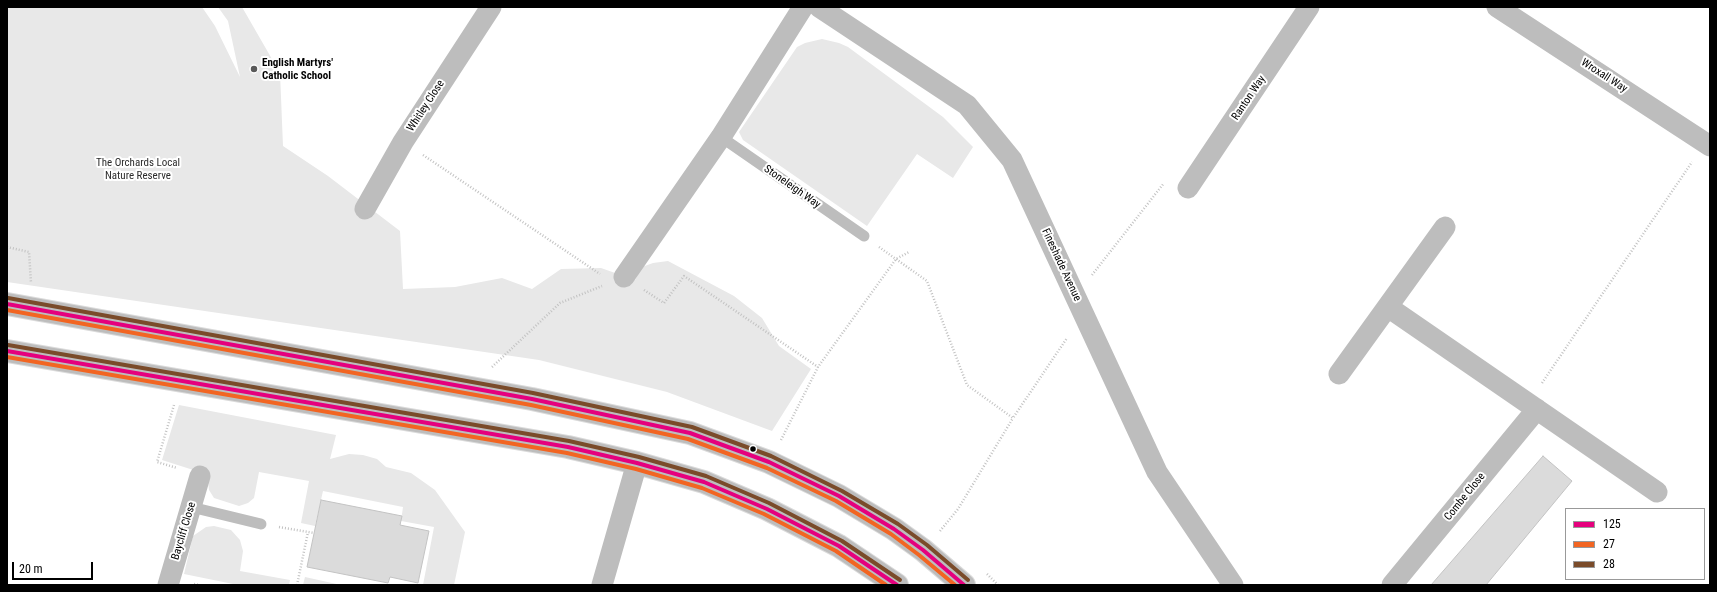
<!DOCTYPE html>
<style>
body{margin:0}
#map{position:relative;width:1717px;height:592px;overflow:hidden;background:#fff;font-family:"Roboto Condensed",sans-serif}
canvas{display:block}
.frame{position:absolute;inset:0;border:8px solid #000;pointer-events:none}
.legend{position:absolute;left:1565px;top:508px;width:140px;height:72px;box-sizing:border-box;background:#fff;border:1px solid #999;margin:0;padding:5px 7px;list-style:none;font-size:12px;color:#000}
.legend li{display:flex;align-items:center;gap:8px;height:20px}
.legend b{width:20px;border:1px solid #999}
.scale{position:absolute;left:12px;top:562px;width:81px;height:18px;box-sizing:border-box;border:2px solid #000;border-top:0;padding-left:5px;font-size:12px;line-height:14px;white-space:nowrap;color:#000;-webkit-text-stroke:3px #fff;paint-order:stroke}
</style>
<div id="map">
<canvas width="1717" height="592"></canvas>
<div class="frame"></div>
<ul class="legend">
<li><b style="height:5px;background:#e5007d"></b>125</li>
<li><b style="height:5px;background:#f26522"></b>27</li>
<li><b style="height:5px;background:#7a4b2a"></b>28</li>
</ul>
<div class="scale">20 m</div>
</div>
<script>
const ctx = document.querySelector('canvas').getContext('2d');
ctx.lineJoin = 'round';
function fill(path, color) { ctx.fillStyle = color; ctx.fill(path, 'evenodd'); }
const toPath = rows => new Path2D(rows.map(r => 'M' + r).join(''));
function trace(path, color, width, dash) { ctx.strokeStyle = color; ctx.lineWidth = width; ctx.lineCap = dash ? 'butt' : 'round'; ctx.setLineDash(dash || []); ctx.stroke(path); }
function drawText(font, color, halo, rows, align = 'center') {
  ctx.font = font + ' "Roboto Condensed",sans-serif'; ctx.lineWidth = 4; ctx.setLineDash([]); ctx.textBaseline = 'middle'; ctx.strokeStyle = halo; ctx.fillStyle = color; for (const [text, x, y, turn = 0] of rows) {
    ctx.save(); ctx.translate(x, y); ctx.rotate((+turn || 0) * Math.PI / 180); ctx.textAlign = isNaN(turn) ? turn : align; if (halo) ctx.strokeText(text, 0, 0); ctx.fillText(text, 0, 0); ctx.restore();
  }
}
const green = toPath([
 [7,7,202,7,215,26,240,77,228,21,218,7,242,7,280,73,283,146,328,176,400,231,403,289,455,287,502,278,532,289,561,269,601,268,635,280,642,267,653,263,668,261,734,296,762,318,779,346,811,369,772,431,667,392,539,360,7,282],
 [822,39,839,43,848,47,943,117,973,147,953,178,917,154,867,226,743,140,739,132,797,47,805,43],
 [179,405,336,435,330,459,349,454,363,455,377,459,386,467,411,473,435,490,465,532,454,585,423,585,434,527,401,521,403,507,323,491,315,526,301,523,309,481,259,472,254,498,248,503,239,506,214,498,209,490,208,481,209,475,162,460],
 [214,526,231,530,240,540,243,551,240,571,290,580,289,585,238,585,184,574,193,536,206,527],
 [305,577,341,585,303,585]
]);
const building = toPath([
 [1543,456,1572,481,1486,585,1431,585,1543,456],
 [321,500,402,516,400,525,429,531,418,583,390,577,388,583,307,567,321,500]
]);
const path = toPath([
 [423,155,600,274],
 [7,247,29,252,31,283],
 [879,247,927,281,967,385,1013,418,1067,338],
 [1092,275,1164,183],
 [644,290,664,303,684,276,818,367],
 [492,367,560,303,602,286],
 [1542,383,1692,162],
 [174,405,157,462,177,468],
 [781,440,818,367,896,259,909,252],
 [279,527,314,533],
 [940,531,958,509,1013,418],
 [987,574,998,585],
 [194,584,200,585],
 [297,585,308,532]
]);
const lane = toPath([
 [721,137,864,236],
 [191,507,261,524]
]);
const street = toPath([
 [819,7,967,105,1012,160,1157,472,1233,585],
 [1497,7,1710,146],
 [1188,188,1309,7],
 [365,209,403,142,491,7],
 [624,277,721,137,803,7],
 [1388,307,1657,492],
 [1339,374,1445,227],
 [168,585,200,476],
 [602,585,637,463],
 [1392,585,1537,409]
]);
const primary = toPath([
 [7,304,532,399,690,433,769,462,839,496,894,529,923,550,964,585],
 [7,351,568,447,637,463,704,482,767,509,839,546,897,585]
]);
const bus1 = toPath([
 [7,304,532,399,690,433,769,462,839,496,894,529,923,550,964,585],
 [7,351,568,447,637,463,704,482,767,509,839,546,897,585]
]);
const bus2 = toPath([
 [7,310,531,405,688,439,767,468,836,501,891,534,919,555,955,585],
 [7,357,567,453,636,469,702,488,764,514,836,551,886,585]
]);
const bus3 = toPath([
 [8,298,533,393,692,427,771,456,842,491,898,524,927,545,968,580],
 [8,345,569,441,639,457,706,476,769,503,842,541,900,580]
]);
const markers = [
 [254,69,4,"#595959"],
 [753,449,3.5,"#000"]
];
const poiNames = [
 ["English Martyrs'",262,63],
 ["Catholic School",262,76]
];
const streetNames = [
 ["Wroxall Way",1604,76,33],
 ["Ranton Way",1249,98,-56],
 ["Whitley Close",426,106,-57],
 ["Stoneleigh Way",792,187,35],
 ["Fineshade Avenue",1061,265,65],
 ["Combe Close",1465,497,-51],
 ["Baycliff Close",184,531,-73]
];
const parkNames = [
 ["The Orchards Local",138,163],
 ["Nature Reserve",138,176]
];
fill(green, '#e8e8e8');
fill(building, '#dbdbdb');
trace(building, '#c3c3c3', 1);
trace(primary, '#dbdbdb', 24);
trace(path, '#c2c2c2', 2.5, [1, 2]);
trace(lane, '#bdbdbd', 11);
trace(street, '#bdbdbd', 21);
trace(primary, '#bdbdbd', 22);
trace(bus1, '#e5007d', 4);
trace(bus2, '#f26522', 4);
trace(bus3, '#7a4b2a', 4);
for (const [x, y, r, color] of markers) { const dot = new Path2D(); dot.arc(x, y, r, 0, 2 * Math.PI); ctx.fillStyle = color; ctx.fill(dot); trace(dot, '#fff', 1.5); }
drawText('bold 11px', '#000', '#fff', poiNames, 'left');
drawText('11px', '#000', '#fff', streetNames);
drawText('11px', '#2c2c2c', '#fff', parkNames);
</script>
